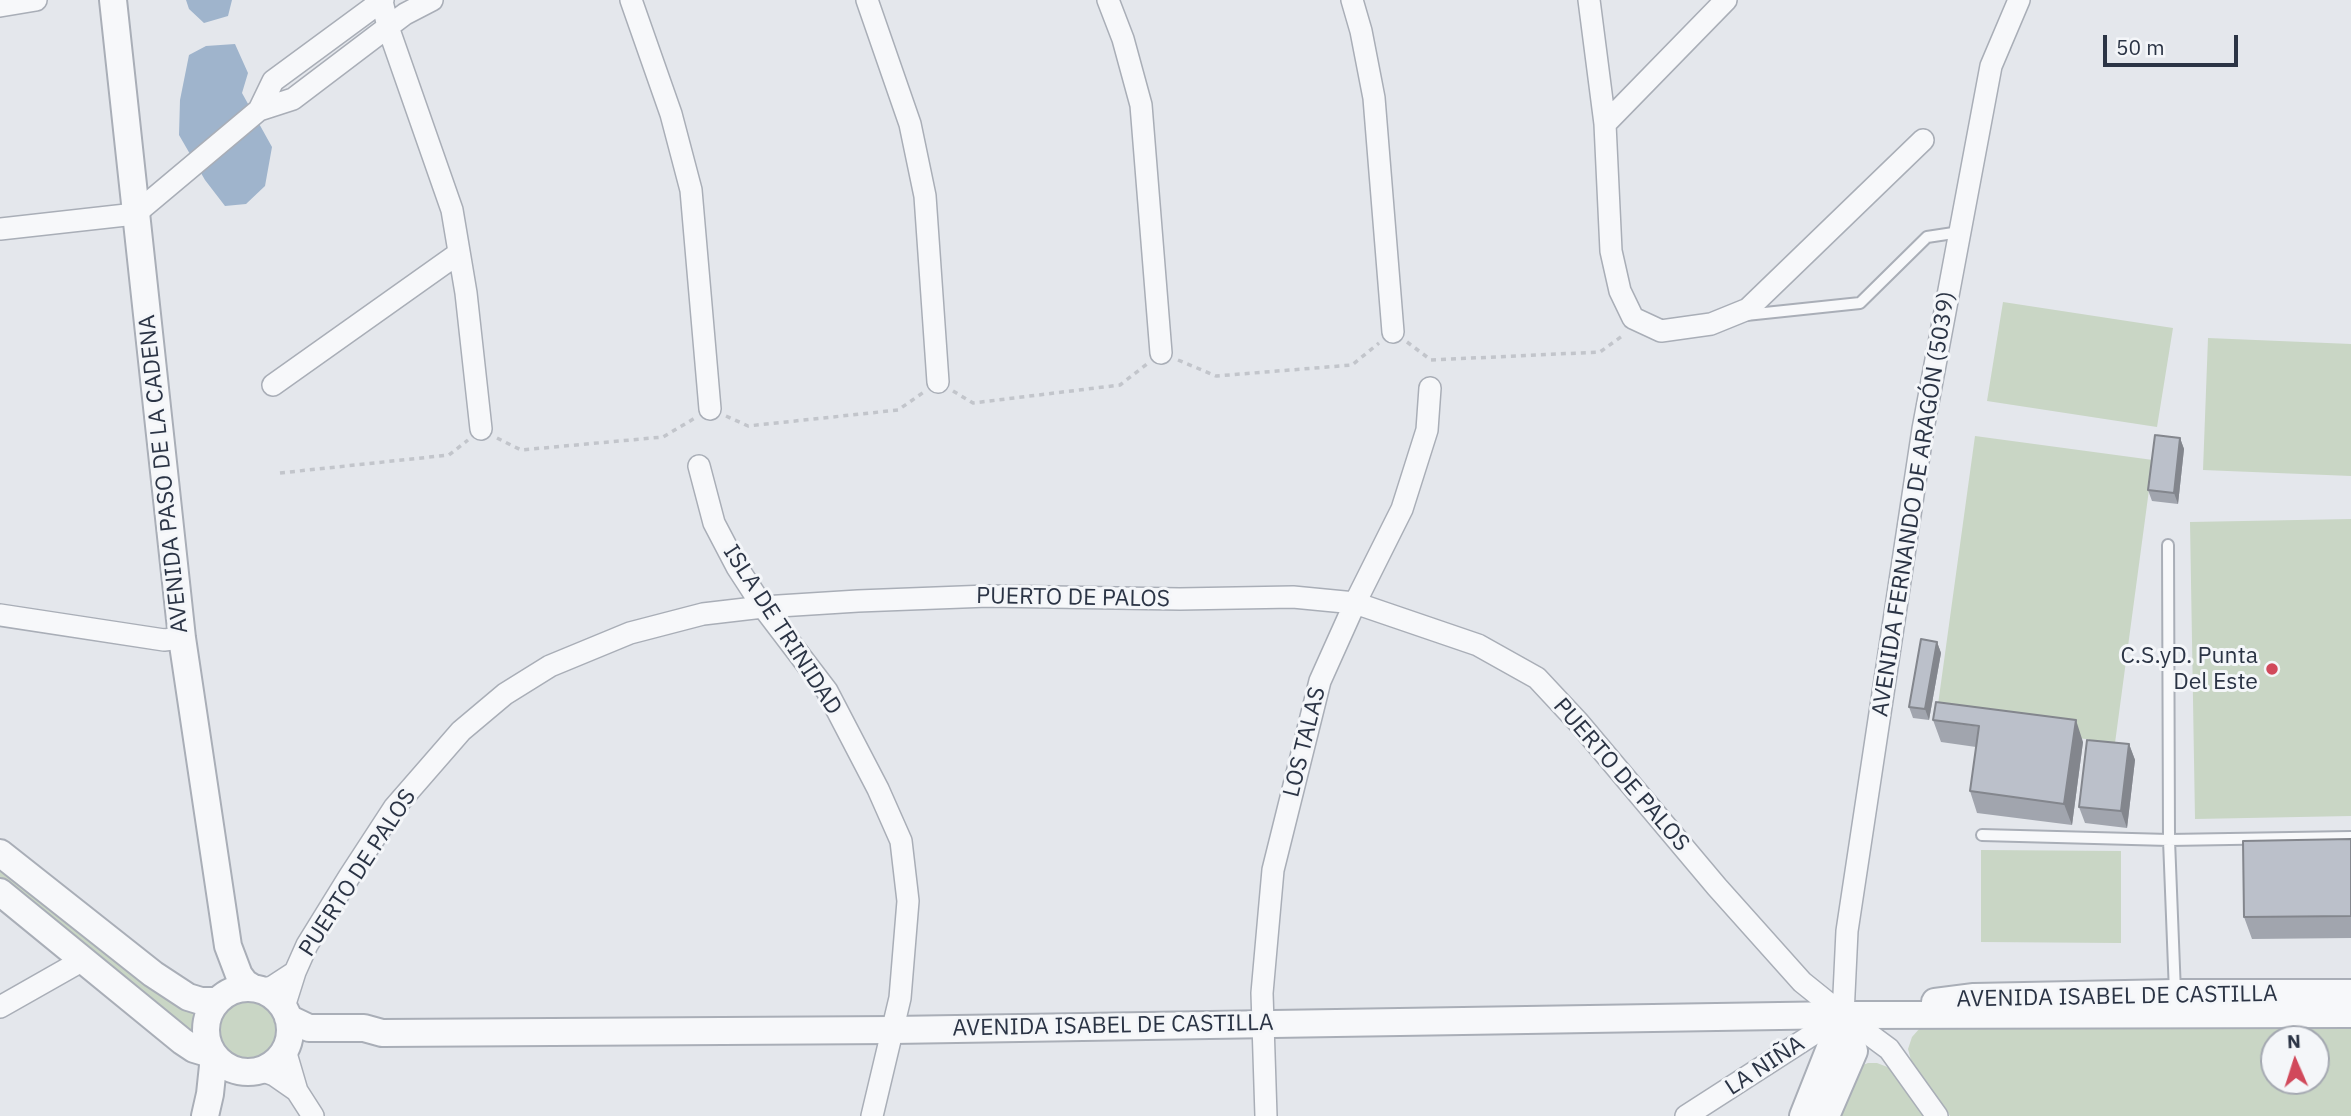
<!DOCTYPE html>
<meta charset="utf-8">
<style>
body{margin:0}
#map{position:relative;width:2351px;height:1116px;overflow:hidden;background:#e4e7ec;font-family:"IBM Plex Sans",sans-serif}
canvas{display:block}
.north{position:absolute;left:2260px;top:1025px;width:70px;height:70px;box-sizing:border-box;background:#f4f6f9;border:2px solid #a4a8b1;border-radius:50%;rotate:357deg;font-size:19px;font-weight:700;line-height:28px;text-align:center;color:#2b3445}
.north::after{content:'';display:block;margin:auto;width:24px;height:32px;background:#d1495b;clip-path:polygon(50% 0,100% 100%,50% 72%,0 100%)}
.scale{position:absolute;left:2103px;top:35px;width:135px;height:32px;box-sizing:border-box;border:4px solid #2b3445;border-top:0;padding-left:9px;font-size:21px;line-height:24px;white-space:nowrap;color:#2b3445;-webkit-text-stroke:5px #f4f6f9;paint-order:stroke}
</style>
<div id="map">
<canvas width="2351" height="1116"></canvas>
<div class="north">N</div>
<div class="scale">50 m</div>
</div>
<script>
const ctx = document.querySelector('canvas').getContext('2d');
ctx.lineJoin = 'round';
function fill(path, color) { ctx.fillStyle = color; ctx.fill(path, 'evenodd'); }
const toPath = rows => new Path2D(rows.map(r => 'M' + r).join(''));
function trace(path, color, width, dash) { ctx.strokeStyle = color; ctx.lineWidth = width; ctx.lineCap = dash ? 'butt' : 'round'; ctx.setLineDash(dash || []); ctx.stroke(path); }
function drawText(font, color, halo, rows, align = 'center') {
  ctx.font = font + ' "IBM Plex Sans",sans-serif'; ctx.lineWidth = 6; ctx.setLineDash([]); ctx.textBaseline = 'middle'; ctx.strokeStyle = halo; ctx.fillStyle = color; for (const [text, x, y, turn = 0] of rows) {
    ctx.save(); ctx.translate(x, y); ctx.rotate((+turn || 0) * Math.PI / 180); ctx.textAlign = isNaN(turn) ? turn : align; if (halo) ctx.strokeText(text, 0, 0); ctx.fillText(text, 0, 0); ctx.restore();
  }
}
const green = toPath([
 [2003,302,2173,328,2157,427,1987,401],
 [2208,338,2351,344,2351,476,2203,470],
 [1975,436,2153,460,2115,743,1936,719],
 [2351,519,2351,816,2195,819,2190,522],
 [1981,850,2121,851,2121,943,1981,942],
 [0,863,200,1011,198,1021,199,1043,0,883],
 '214 1029a32 32 0 1 1 64 0a32 32 0 1 1-64 0Z',
 [2351,1022,2351,1116,1950,1116,1912,1064,1908,1049,1912,1037,1920,1028,1933,1025],
 [2274,1039,2316,1039,2316,1081,2274,1081],
 [1868,1063,1877,1063,1890,1068,1925,1116,1834,1116,1858,1067]
]);
const water = toPath([
 [186,0,232,0,228,16,204,23,189,9],
 [235,44,248,73,242,93,272,147,265,186,246,204,225,206,205,180,179,135,180,100,189,55,206,46]
]);
const path = toPath([
 [1407,342,1431,360,1600,352,1625,334],
 [1178,360,1216,376,1352,365,1379,343],
 [953,391,973,403,1120,385,1147,364],
 [726,416,748,426,898,410,924,392],
 [497,438,521,450,663,437,695,418],
 [280,473,449,455,468,440]
]);
const service = toPath([
 [1746,315,1860,303,1927,237,1960,232],
 [2168,545,2169,840,2175,993],
 [1982,835,2169,840,2351,837]
]);
const minor = toPath([
 [631,0,671,114,691,190,710,409],
 [867,0,910,124,925,196,938,382],
 [1108,0,1123,39,1141,105,1161,353],
 [1352,0,1361,31,1374,98,1393,332],
 [1589,0,1605,124,1611,251,1620,291,1633,318,1661,331,1711,324,1748,309,1923,140],
 [382,1,388,27,452,210,466,293,481,429],
 [0,6,36,0],
 [259,110,273,81,383,0],
 [1605,124,1726,0],
 [0,229,135,214,259,110,293,99,405,14,432,0],
 [273,385,459,253],
 [699,466,714,523,737,567,763,607,827,691,878,789,901,841,908,901,900,998,872,1116],
 [0,615,164,640,182,638],
 [261,990,272,987,295,972],
 [0,1007,83,960],
 [284,1007,295,972,307,945,349,877,394,808,461,731,505,694,550,666,630,633,703,614,763,607,858,601,988,596,1180,599,1293,597,1355,603,1478,645,1537,678,1579,723,1717,887,1802,982,1843,1015,1889,1049,1937,1116],
 [1843,1015,1847,931,1923,429,1991,66,2019,0],
 [285,1050,297,1091,313,1116],
 [261,1070,274,1075,297,1091],
 [1266,1116,1262,993,1273,870,1320,681,1355,603,1402,509,1427,430,1430,388],
 [1686,1116,1843,1015]
]);
const tertiary = toPath([
 [113,0,182,638,228,946,239,975,245,983,253,988],
 [0,853,153,974,188,997,201,1001,217,1001],
 [0,892,182,1041,194,1049,214,1055],
 '206 1030a42 42 0 1 1 84 0a42 42 0 1 1-84 0Z',
 [1935,1002,1974,997,2175,993,2351,993],
 [288,1018,309,1028,364,1028,382,1033,893,1030,1843,1015,2351,1014],
 [205,1116,210,1094,214,1056],
 [1803,1116,1843,1015],
 [1826,1116,1854,1051,1843,1015]
]);
const wall = toPath([
 [2180,438,2184,449,2178,504,2152,501,2148,490],
 [1937,642,1941,653,1929,720,1913,718,1909,707],
 [1933,720,2083,742,2072,825,1977,813,1970,791,1976,747,1941,742],
 [2129,744,2135,760,2127,828,2085,823,2079,807],
 [2351,839,2351,938,2252,939,2244,917]
]);
const shadedWall = toPath([
 [2180,438,2184,449,2178,504,2174,493],
 [1937,642,1941,653,1929,720,1925,709],
 [2076,720,2083,742,2072,825,2064,804],
 [2129,744,2135,760,2127,828,2121,811]
]);
const building = toPath([
 [2155,435,2180,438,2174,493,2148,490,2155,435],
 [1921,639,1937,642,1925,709,1909,707,1921,639],
 [1936,702,2076,720,2064,804,1970,791,1979,726,1933,720,1936,702],
 [2087,740,2129,744,2121,811,2079,807,2087,740],
 [2351,839,2351,916,2244,917,2243,841,2351,839]
]);
const markers = [
 [2272,669,7,"#d1495b"]
];
const streetNames = [
 ["AVENIDA PASO DE LA CADENA",164,474,-96],
 ["AVENIDA FERNANDO DE ARAGÓN (5039)",1914,504,-81],
 ["PUERTO DE PALOS",1073,598,1],
 ["ISLA DE TRINIDAD",782,630,57],
 ["LOS TALAS",1305,742,-76],
 ["PUERTO DE PALOS",1621,775,49],
 ["PUERTO DE PALOS",358,873,-57],
 ["AVENIDA ISABEL DE CASTILLA",2117,997,-1],
 ["AVENIDA ISABEL DE CASTILLA",1113,1026,-1],
 ["LA NIÑA",1765,1066,-33]
];
const poiNames = [
 ["C.S.yD. Punta",2258,656],
 ["Del Este",2258,682]
];
fill(green, '#c9d6c5');
fill(water, '#9fb4cc');
trace(service, '#a9aeb7', 14);
trace(minor, '#a9aeb7', 24);
trace(tertiary, '#a9aeb7', 30);
trace(path, '#c2c5cb', 3.5, [5, 5]);
trace(service, '#f7f8fa', 10);
trace(minor, '#f7f8fa', 21);
trace(tertiary, '#f7f8fa', 26);
fill(wall, '#a1a5ae');
fill(shadedWall, '#83868d');
fill(building, '#bbc0ca');
trace(building, '#83868d', 2);
for (const [x, y, r, color] of markers) { const dot = new Path2D(); dot.arc(x, y, r, 0, 2 * Math.PI); ctx.fillStyle = color; ctx.fill(dot); trace(dot, '#f4f6f9', 2.5); }
drawText('23px', '#2b3445', '#f4f6f9', streetNames);
drawText('23px', '#2b3445', '#f4f6f9', poiNames, 'right');
</script>
